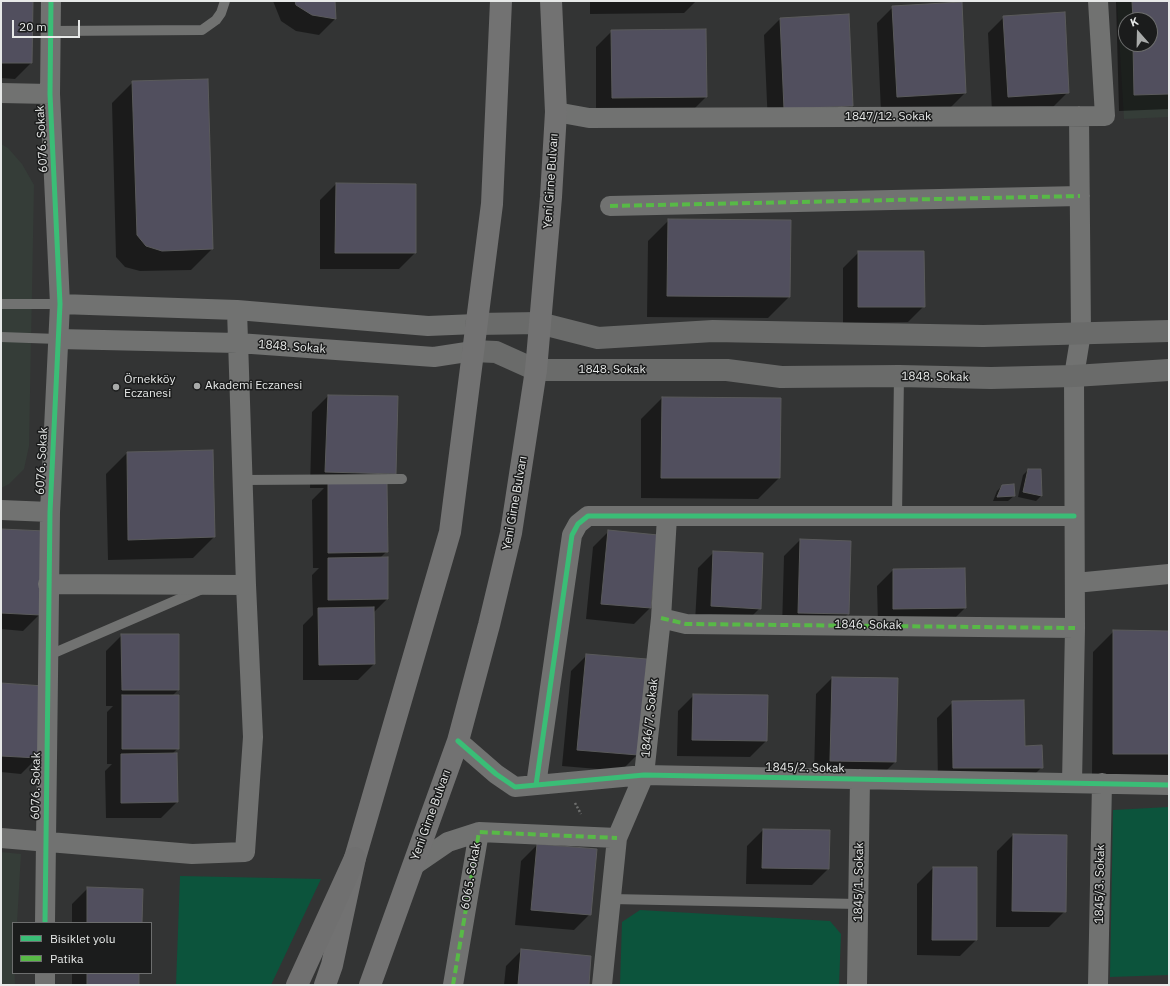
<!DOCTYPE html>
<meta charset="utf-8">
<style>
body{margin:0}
#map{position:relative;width:1170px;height:986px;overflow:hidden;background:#333434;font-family:"IBM Plex Sans",sans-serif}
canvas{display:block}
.frame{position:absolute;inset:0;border:2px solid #e7e9e8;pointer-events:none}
.legend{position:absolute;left:12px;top:922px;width:140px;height:52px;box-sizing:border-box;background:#1b1c1c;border:1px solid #6d6e6e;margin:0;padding:5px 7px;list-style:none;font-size:12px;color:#e7e9e8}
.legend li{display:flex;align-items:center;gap:8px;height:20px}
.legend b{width:20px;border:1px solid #6d6e6e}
.north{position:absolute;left:1118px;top:12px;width:40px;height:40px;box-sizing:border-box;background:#1b1c1c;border:1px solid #6d6e6e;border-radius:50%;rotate:340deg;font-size:11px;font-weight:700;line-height:16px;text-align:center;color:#e7e9e8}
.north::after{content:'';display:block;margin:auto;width:14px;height:18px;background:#a8aaa9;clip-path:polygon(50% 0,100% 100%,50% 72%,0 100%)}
.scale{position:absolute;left:12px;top:20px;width:68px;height:18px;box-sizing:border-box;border:2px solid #e7e9e8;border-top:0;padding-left:5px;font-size:12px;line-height:14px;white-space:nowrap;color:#e7e9e8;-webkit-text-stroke:3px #1b1c1c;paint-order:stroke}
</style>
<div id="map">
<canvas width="1170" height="986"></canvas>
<div class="frame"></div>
<ul class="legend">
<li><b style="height:5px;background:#3abd76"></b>Bisiklet yolu</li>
<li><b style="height:5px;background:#58b947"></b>Patika</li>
</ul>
<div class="north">K</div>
<div class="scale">20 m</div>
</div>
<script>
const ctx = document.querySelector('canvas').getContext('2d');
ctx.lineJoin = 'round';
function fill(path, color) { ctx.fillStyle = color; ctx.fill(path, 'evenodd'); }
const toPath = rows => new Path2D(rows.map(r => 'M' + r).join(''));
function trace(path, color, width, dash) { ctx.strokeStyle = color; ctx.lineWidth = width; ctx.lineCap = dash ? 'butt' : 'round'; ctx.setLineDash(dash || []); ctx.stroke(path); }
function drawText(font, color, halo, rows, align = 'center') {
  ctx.font = font + ' "IBM Plex Sans",sans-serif'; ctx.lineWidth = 3; ctx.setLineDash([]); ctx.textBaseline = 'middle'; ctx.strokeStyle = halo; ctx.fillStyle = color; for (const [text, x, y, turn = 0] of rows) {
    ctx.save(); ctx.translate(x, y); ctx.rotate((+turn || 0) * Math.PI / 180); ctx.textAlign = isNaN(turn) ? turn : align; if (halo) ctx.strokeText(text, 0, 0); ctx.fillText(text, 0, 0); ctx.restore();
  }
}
const built = toPath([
 [1117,1,1169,1,1169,117,1124,119],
 [1126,20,1150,20,1150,44,1126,44],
 [1,144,8,148,22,164,34,185,29,446,24,469,9,484,1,488],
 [1,852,21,854,17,923,13,923,15,985,1,985]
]);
const green = toPath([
 [1169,807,1169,975,1110,977,1113,810],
 [180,876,321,879,271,985,176,985],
 [640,910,830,921,841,934,839,985,620,985,622,922]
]);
const shadow = toPath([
 [1,1,32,1,31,63,15,79,1,78],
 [273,1,334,1,335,19,319,35,296,31,281,21],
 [590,1,696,1,684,13,590,14],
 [1116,1,1169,1,1169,109,1119,111],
 [1126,20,1150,20,1150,44,1126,44],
 [893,7,965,93,949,109,881,112,877,23],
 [1004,17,1068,92,1052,108,992,112,988,33],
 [780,19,852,105,836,121,768,125,764,35],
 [612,31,706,97,690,113,596,113,596,47],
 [133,82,212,249,191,270,140,271,125,267,116,257,112,103],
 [336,184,415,253,399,269,320,269,320,200],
 [669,220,789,297,768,318,647,317,648,241],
 [859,252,924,306,908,322,843,323,843,268],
 [328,396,397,397,395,474,386,483,387,551,380,558,387,599,374,612,374,664,358,680,303,680,303,625,313,615,312,575,319,568,313,568,312,500,324,488,310,488,312,412],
 [662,398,780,399,779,478,758,499,641,498,641,419],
 [212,451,214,537,193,558,108,560,106,474,127,453],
 [1028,470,1040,470,1041,496,1036,501,1018,497,1023,475],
 [1002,486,1014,496,1008,501,993,501,997,491],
 [1,530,39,615,23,631,1,629],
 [609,531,657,536,650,608,634,624,586,619,593,547],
 [800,540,848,614,832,630,782,629,784,556],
 [714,552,760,608,744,624,695,622,698,568],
 [893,570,965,608,949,624,878,625,877,586],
 [1114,631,1169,632,1169,775,1092,775,1093,652],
 [122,635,178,690,172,696,178,748,172,754,177,802,161,818,106,818,105,771,112,764,107,764,107,712,113,706,106,706,106,651],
 [587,655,637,755,621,771,562,766,571,671],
 [832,678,895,762,879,778,814,776,816,694],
 [1,684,37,758,21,774,1,772],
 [694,695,766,741,750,757,677,756,678,711],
 [953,702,1024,747,1042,767,1026,783,938,784,937,718],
 [763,830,828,869,812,885,746,884,747,846],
 [1013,835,1065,911,1049,927,996,927,997,851],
 [537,845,590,914,574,930,515,925,521,861],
 [933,868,976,940,960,956,917,955,917,884],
 [88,888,141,923,72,923,72,904],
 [522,950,588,985,504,985,506,966],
 [72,973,138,973,138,985,72,985]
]);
const building = toPath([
 [1,1,33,1,32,63,1,63,1,1],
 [295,1,335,1,336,19,312,15,296,5,295,1],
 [1132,1,1169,1,1169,94,1134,95,1133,44,1150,44,1150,20,1133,20,1132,1],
 [962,2,966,93,897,97,892,6,962,2],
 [1065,12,1069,93,1008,97,1003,16,1065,12],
 [849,14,853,106,784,109,780,18,849,14],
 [706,29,707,97,612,98,611,30,706,29],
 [208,79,213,249,162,251,146,246,137,235,132,81,208,79],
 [336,183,416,184,416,253,335,253,336,183],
 [668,219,791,220,790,297,667,296,668,219],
 [858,251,924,251,925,307,858,307,858,251],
 [328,395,398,396,396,474,325,472,328,395],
 [662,397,781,398,780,478,661,478,662,397],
 [213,450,215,537,128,540,127,452,213,450],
 [1028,469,1041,469,1042,496,1023,492,1028,469],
 [328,483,387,483,388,552,328,553,328,483],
 [1014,484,1015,496,997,497,1002,485,1014,484],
 [1,529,45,531,40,615,1,613,1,529],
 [608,530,658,535,651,608,601,604,608,530],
 [800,539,851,541,849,614,798,613,800,539],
 [713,551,763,553,761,609,711,606,713,551],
 [388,557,388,599,328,600,328,558,388,557],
 [965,568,966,608,893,609,893,569,965,568],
 [374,607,375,664,319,665,318,608,374,607],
 [1113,630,1169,631,1169,754,1113,754,1113,630],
 [121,634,179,634,179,690,122,690,121,634],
 [586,654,647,659,638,755,577,750,586,654],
 [832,677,898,678,896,762,830,761,832,677],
 [1,683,44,686,38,758,1,756,1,683],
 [693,694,768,695,767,741,692,740,693,694],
 [122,695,179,695,179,749,122,749,122,695],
 [1024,700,1025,746,1042,745,1043,768,953,768,952,701,1024,700],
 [177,753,178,802,121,803,121,754,177,753],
 [763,829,830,830,829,869,762,868,763,829],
 [1013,834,1067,835,1066,912,1012,911,1013,834],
 [537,844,597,849,591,915,531,910,537,844],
 [933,867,977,867,977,940,932,940,933,867],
 [87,887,143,889,142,923,87,923,87,887],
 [521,949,591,956,589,985,518,985,521,949],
 [87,973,139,973,139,985,87,985,87,973]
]);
const path = toPath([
 [575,803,581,814]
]);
const service = toPath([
 [51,31,202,30,216,20,221,13,225,1],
 [1,304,60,304],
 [1,337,58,339],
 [243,480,402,479],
 [897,516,899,376],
 [47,656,200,590],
 [611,899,858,904]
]);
const minor = toPath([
 [1,93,50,94],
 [556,112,589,118,1105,116,1098,1],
 [610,206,1080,196],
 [60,304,237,310,428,326,476,324],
 [58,339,238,343,434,357,473,351],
 [1,510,50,512],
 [1075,583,1169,574],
 [48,584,246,585,237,310],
 [661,618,686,624,1075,628],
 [458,741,496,774,515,787,644,775,1169,785],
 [1072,783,1075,628,1074,376,1081,333,1079,116],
 [536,785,572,535,578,524,588,516,1074,516],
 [1,838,192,854,245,852,253,737,246,585],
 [413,866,448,842,479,832],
 [45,923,50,512,60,304,50,94,51,1],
 [45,985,45,973],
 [453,985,479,832,617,838],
 [602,985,617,838,644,775,661,618,667,517],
 [857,985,860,779],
 [1098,985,1102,783]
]);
const secondary = toPath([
 [476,324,539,323,598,338,713,331,983,336,1169,331],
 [473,351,496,352,536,370,727,370,781,377,899,376,991,378,1074,376,1169,370]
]);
const primary = toPath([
 [325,985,332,965,355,858,450,532,492,204,501,1],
 [370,985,458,741,489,625,511,533,536,370,551,197,556,112,551,1]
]);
const trunk = toPath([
 [297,985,355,858]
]);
const quiet = toPath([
 [610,206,1080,196],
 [661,618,686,624,1075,628],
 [453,985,479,832,617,838]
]);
const cycleway = toPath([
 [458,741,496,774,515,787,644,775,1169,785],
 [536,785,572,535,578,524,588,516,1074,516],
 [45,923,50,512,60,304,50,94,51,1]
]);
const markers = [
 [197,386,4,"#a8aaa9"],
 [116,387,4,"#a8aaa9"]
];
const streetNames = [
 ["1847/12. Sokak",888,117],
 ["6076. Sokak",42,139,-93],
 ["Yeni Girne Bulvarı",551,181,-86],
 ["1848. Sokak",292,347,4],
 ["1848. Sokak",612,370],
 ["1848. Sokak",935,377,1],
 ["6076. Sokak",42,461,-87],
 ["Yeni Girne Bulvarı",515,503,-80],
 ["1846. Sokak",868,625,1],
 ["1846/7. Sokak",650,718,-84],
 ["1845/2. Sokak",805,768,1],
 ["6076. Sokak",36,786,-89],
 ["Yeni Girne Bulvarı",431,815,-70],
 ["6065. Sokak",471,876,-80],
 ["1845/1. Sokak",859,882,-89],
 ["1845/3. Sokak",1100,884,-89]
];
const poiNames = [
 ["Örnekköy",124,380],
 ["Eczanesi",124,394],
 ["Akademi Eczanesi",205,386]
];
fill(built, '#353d38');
fill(green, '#0c543c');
fill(shadow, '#0007');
fill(building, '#514f5e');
trace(building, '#5a5a5b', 1);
trace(path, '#6e6f6e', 2.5, [2, 2]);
trace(service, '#717271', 10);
trace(minor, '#717271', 20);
trace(secondary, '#6a6b6a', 22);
trace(primary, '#727272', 22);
trace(trunk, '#707070', 22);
trace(quiet, '#58b947', 4, [8, 4]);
trace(cycleway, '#3abd76', 5);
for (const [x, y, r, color] of markers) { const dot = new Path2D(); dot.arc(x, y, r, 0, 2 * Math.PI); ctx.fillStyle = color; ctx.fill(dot); trace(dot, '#1b1c1c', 1.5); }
drawText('12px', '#e7e9e8', '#1b1c1c', streetNames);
drawText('12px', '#e7e9e8', '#1b1c1c', poiNames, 'left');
</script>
